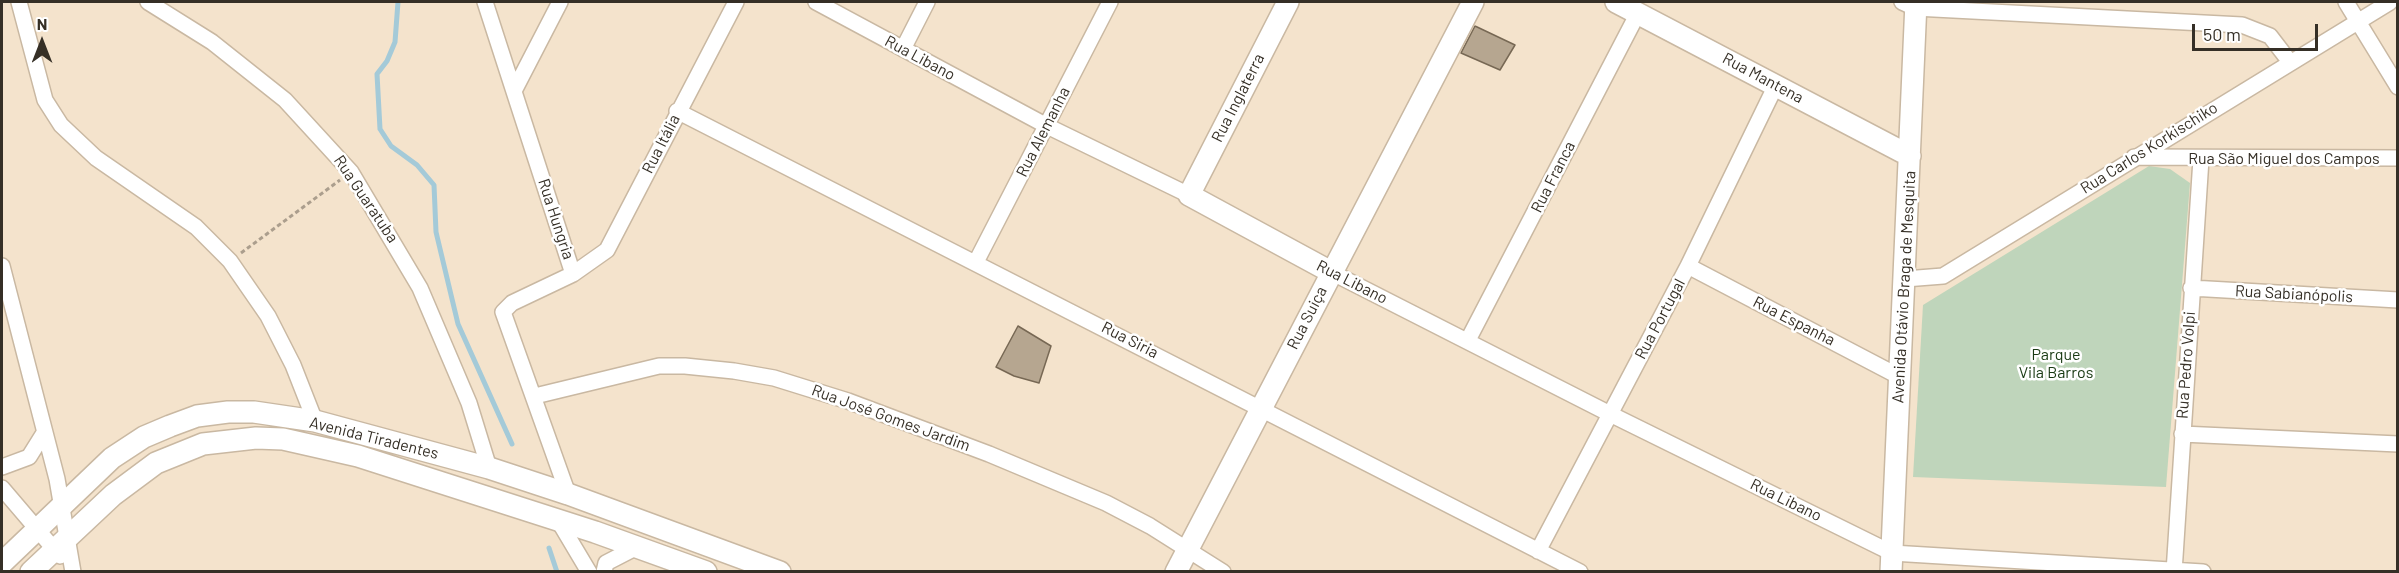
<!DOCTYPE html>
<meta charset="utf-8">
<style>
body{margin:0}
#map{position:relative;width:2399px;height:573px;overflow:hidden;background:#f4e3cc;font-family:Barlow,sans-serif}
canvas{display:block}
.frame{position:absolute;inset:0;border:3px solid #352f26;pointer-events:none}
.north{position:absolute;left:12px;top:12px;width:60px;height:60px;-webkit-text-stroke:4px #fff;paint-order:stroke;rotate:0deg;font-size:16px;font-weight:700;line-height:24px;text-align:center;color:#352f26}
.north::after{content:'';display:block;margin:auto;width:21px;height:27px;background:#352f26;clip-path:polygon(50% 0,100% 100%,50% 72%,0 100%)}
.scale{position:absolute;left:2192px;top:24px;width:126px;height:27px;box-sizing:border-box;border:3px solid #352f26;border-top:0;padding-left:8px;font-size:18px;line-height:21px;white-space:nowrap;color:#352f26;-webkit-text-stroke:4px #fff;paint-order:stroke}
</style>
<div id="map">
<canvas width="2399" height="573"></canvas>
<div class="frame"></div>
<div class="north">N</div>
<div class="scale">50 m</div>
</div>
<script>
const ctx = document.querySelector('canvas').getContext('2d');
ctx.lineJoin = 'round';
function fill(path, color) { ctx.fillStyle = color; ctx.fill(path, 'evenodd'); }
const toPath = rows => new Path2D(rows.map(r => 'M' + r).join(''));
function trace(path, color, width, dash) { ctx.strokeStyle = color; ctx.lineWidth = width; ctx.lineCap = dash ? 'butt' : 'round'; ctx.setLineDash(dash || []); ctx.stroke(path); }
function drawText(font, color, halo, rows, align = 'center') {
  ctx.font = font + ' Barlow,sans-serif'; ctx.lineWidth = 5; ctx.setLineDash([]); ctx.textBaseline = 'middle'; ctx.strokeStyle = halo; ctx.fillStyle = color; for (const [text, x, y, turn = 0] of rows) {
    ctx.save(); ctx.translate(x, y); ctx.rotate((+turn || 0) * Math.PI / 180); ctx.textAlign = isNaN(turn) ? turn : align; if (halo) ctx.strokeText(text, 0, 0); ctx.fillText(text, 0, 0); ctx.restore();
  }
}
const green = toPath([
 [2149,166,2170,169,2190,183,2166,487,1913,477,1923,305]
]);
const stream = toPath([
 [398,2,395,42,387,61,377,74,380,129,391,146,417,165,434,185,436,232,458,324,512,444],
 [549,548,557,572]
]);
const building = toPath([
 [1475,26,1515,45,1500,70,1461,53,1475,26],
 [1018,326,1051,346,1039,383,1014,376,996,367,1018,326]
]);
const path = toPath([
 [241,253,340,180]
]);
const street = toPath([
 [19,2,45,100,61,125,96,158,196,227,230,261,268,316,293,365,315,421],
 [148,2,212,42,285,100,351,172,420,288,469,403,489,468],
 [485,2,573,274],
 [816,2,1047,126,1189,195],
 [1902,2,1915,8,2242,25,2270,36,2290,62],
 [2346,2,2398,87],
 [903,49,927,2],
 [515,89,560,2],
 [677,111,1580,572],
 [2134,157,2398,158],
 [976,262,1110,2],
 [2,266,57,479,73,572],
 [1688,266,1900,377],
 [1331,272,1610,414,1892,553,2203,572],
 [1905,279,1943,276,2390,2],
 [2191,288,2398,300],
 [1468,340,1638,13],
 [535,396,659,366,685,366,734,371,774,378,848,401,989,454,1106,503,1150,526,1223,572],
 [2182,434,2398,444],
 [2,467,29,457,44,433],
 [2,488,60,556],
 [568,494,503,312,512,303,573,274,607,250,736,2],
 [558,520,589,572],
 [1538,551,1688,266,1776,85],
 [604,572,606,563,637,547],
 [2174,572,2201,159]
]);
const secondary = toPath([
 [1288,2,1189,195,1331,272],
 [1616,2,1910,156],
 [2,563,112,458,144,437,170,426,197,416,228,412,254,412,315,421,489,468,568,494,780,572],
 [31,572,113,495,156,463,203,444,256,438,283,439,358,456,595,532,706,572],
 [1176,572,1473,2],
 [1891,572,1916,2]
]);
const streetNames = [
 ["Rua Libano",920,58,28],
 ["Rua Mantena",1763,78,28],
 ["Rua Inglaterra",1238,98,-63],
 ["Rua Alemanha",1043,132,-63],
 ["Rua Itália",661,144,-63],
 ["Rua Carlos Korkischiko",2149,148,-32],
 ["Rua São Miguel dos Campos",2284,159],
 ["Rua Franca",1553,177,-63],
 ["Rua Guaratuba",366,199,56],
 ["Rua Hungria",556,219,72],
 ["Rua Libano",1352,282,27],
 ["Avenida Otávio Braga de Mesquita",1904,287,-87],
 ["Rua Sabianópolis",2294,294,3],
 ["Rua Suiça",1307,318,-63],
 ["Rua Portugal",1660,319,-62],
 ["Rua Espanha",1794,321,27],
 ["Rua Siria",1130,340,27],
 ["Rua Pedro Volpi",2186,365,-86],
 ["Rua José Gomes Jardim",891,418,20],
 ["Avenida Tiradentes",374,438,14],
 ["Rua Libano",1786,500,26]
];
const parkNames = [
 ["Parque",2056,355],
 ["Vila Barros",2056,373]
];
fill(green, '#bfd5bb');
trace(stream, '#a4cad8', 5);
fill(building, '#b6a690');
trace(building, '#776854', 1.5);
trace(street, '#c9b8a2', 18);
trace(secondary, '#c9b8a2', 24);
trace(path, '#ab9e8d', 3, [4.5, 3]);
trace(street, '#fff', 15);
trace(secondary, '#fff', 21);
drawText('16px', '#352f26', '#fff', streetNames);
drawText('16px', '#193a13', '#fff', parkNames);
</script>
